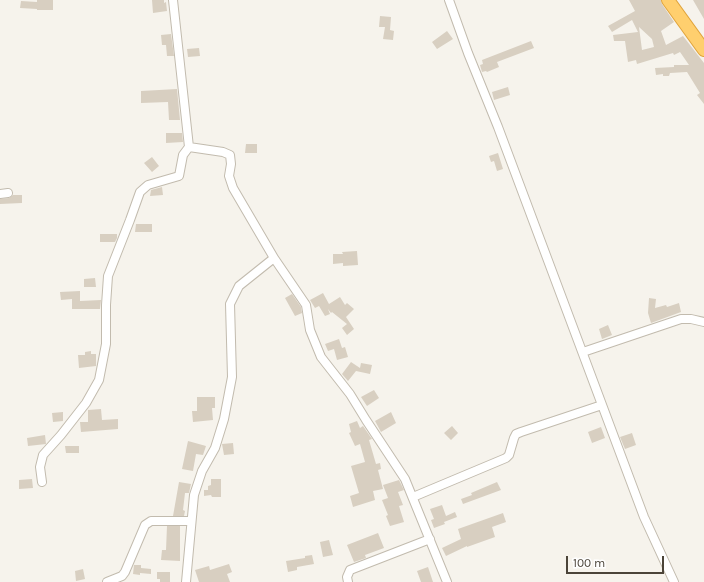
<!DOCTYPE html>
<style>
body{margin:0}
#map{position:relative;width:704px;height:582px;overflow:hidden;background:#f6f3ec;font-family:Karla,sans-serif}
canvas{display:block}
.scale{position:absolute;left:566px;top:556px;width:98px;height:18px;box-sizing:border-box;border:2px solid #4b4439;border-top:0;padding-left:5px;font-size:12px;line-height:14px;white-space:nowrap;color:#4b4439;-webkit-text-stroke:3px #fff;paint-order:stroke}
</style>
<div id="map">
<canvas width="704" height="582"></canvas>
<div class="scale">100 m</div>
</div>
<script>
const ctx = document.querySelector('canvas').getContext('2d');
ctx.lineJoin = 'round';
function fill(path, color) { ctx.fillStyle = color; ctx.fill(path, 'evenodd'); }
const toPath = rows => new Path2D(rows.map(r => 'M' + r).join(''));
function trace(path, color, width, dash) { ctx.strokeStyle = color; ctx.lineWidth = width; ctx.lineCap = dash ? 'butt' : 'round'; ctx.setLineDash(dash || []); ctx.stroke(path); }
const building = toPath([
 [37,0,53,0,53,10,37,10,37,9,20,8,21,1,37,2],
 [152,0,164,0,164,3,166,2,167,11,153,13],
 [629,0,661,0,662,4,674,22,661,31,666,45,683,36,704,63,704,104,697,95,700,93,687,72,670,73,669,76,663,76,663,74,656,75,655,68,674,67,674,65,689,65,680,52,674,55,673,53,637,64,636,60,628,62,625,41,614,41,613,35,638,32,632,20,612,32,608,26,635,11],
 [639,27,652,39,654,47,642,50],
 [693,0,704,0,704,19],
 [380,16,391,17,390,30,394,31,393,40,383,39,385,27,379,27],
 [447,31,453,39,437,49,432,42],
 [171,34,174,56,167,56,166,45,162,45,161,35],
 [531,41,534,48,497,62,499,67,487,72,486,71,482,72,480,65,483,64,482,60],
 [199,48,200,56,188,57,187,49],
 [508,87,510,95,494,100,492,92],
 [177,89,180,120,169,120,168,102,141,103,141,91],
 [166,133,182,133,183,142,166,143],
 [246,144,257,144,257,153,245,153],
 [498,153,503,169,497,171,494,161,491,162,489,156],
 [152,157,159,166,152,172,144,163],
 [162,187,163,195,150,196,151,190],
 [13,195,22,195,22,203,0,204,0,199,9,198],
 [136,224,152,224,152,232,135,232],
 [100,234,117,234,117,238,115,242,100,242],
 [357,251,358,265,343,266,343,263,333,264,333,254,343,254,342,252],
 [95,278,96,287,84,287,84,279],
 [80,291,80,301,101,300,100,309,72,309,72,299,61,300,60,292],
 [323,293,329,304,340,297,345,305,347,303,354,309,346,317,354,329,347,335,342,328,347,324,332,312,331,313,328,309,330,314,325,316,319,306,315,308,310,300],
 [292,294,301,307,302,313,295,316,285,298],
 [649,298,656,299,655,308,666,305,667,307,679,303,681,312,651,323,648,313],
 [608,325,612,335,602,339,599,329],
 [339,339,342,348,345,347,348,357,337,360,334,349,328,351,325,344],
 [91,351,91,354,96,354,96,366,79,368,78,355,85,355,85,352],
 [351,362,360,368,361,363,372,365,370,374,356,371,348,381,342,374],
 [374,390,379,398,367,406,361,397],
 [197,397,215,397,215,408,212,408,213,420,193,422,192,411,197,411],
 [101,409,102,420,118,419,118,429,81,432,80,422,88,422,88,410],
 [63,412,63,421,53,422,52,413],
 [391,412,396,423,381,432,375,421],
 [357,421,360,428,363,426,372,439,369,440,376,464,380,463,381,469,378,470,383,489,373,491,375,500,353,507,350,496,359,493,351,466,365,462,360,444,355,446,349,433,351,432,349,424],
 [452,426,458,433,451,440,444,433],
 [601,427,605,438,592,443,588,432],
 [632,433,636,445,625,449,620,437],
 [45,435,46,444,28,446,27,438],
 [188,441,206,446,203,455,196,454,193,471,182,469],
 [233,443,234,454,224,455,222,444],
 [65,446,79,446,79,453,66,453],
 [32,479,33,488,19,489,19,480],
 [211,479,221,479,221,497,212,497,211,495,204,496,204,490,208,490,208,486,211,485],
 [399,480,404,490,398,492,403,505,399,506,404,522,390,526,386,516,388,515,382,500,388,498,383,485],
 [179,482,191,484,189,493,185,493,183,510,185,511,184,516,173,516],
 [497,482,501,490,463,504,461,499,472,495,471,493],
 [442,505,446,516,455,512,457,517,444,522,445,524,434,528,431,520,434,519,430,509],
 [503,513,506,522,492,527,495,537,467,547,467,546,446,556,442,548,461,539,458,529],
 [167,526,180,526,180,561,161,560,162,550,166,550],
 [378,533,384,548,365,555,366,558,354,562,347,545],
 [329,540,333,555,323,557,320,542],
 [312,555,314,564,297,567,297,570,288,572,286,561,305,558,305,556],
 [229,564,232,572,227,574,230,582,199,582,195,570,209,566,210,570],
 [134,565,141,565,141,568,151,569,151,574,140,573,140,575,133,574],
 [428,567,433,582,421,582,417,571],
 [83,569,85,579,76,581,75,571],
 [157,572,170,572,170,582,160,582,160,579,157,579]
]);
const minor = toPath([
 [449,0,468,53,498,127,644,517,674,582],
 [0,194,8,193],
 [274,258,306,305,310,330,321,357,350,394,366,420,405,479,447,582],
 [583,352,681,319,691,319,704,322],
 [42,482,40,467,43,455,61,435,86,403,99,380,106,344,106,305,108,276,130,220,140,192,148,185,179,176,183,155,189,147,173,0],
 [413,497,506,458,509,455,514,438,516,434,521,432,602,405],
 [107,582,122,576,125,572,145,525,151,521,191,521],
 [186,582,194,495,202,471,215,448,224,419,232,377,230,304,239,286,274,258,233,188,229,176,231,164,230,155,223,152,189,147],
 [348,582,347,577,350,570,430,539]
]);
const highway = toPath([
 [668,0,704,50]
]);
fill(building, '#d8cfc1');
trace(minor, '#c2bbae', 10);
trace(highway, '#e0a43c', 14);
trace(minor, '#fff', 8);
trace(highway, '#ffcf6e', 12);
</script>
